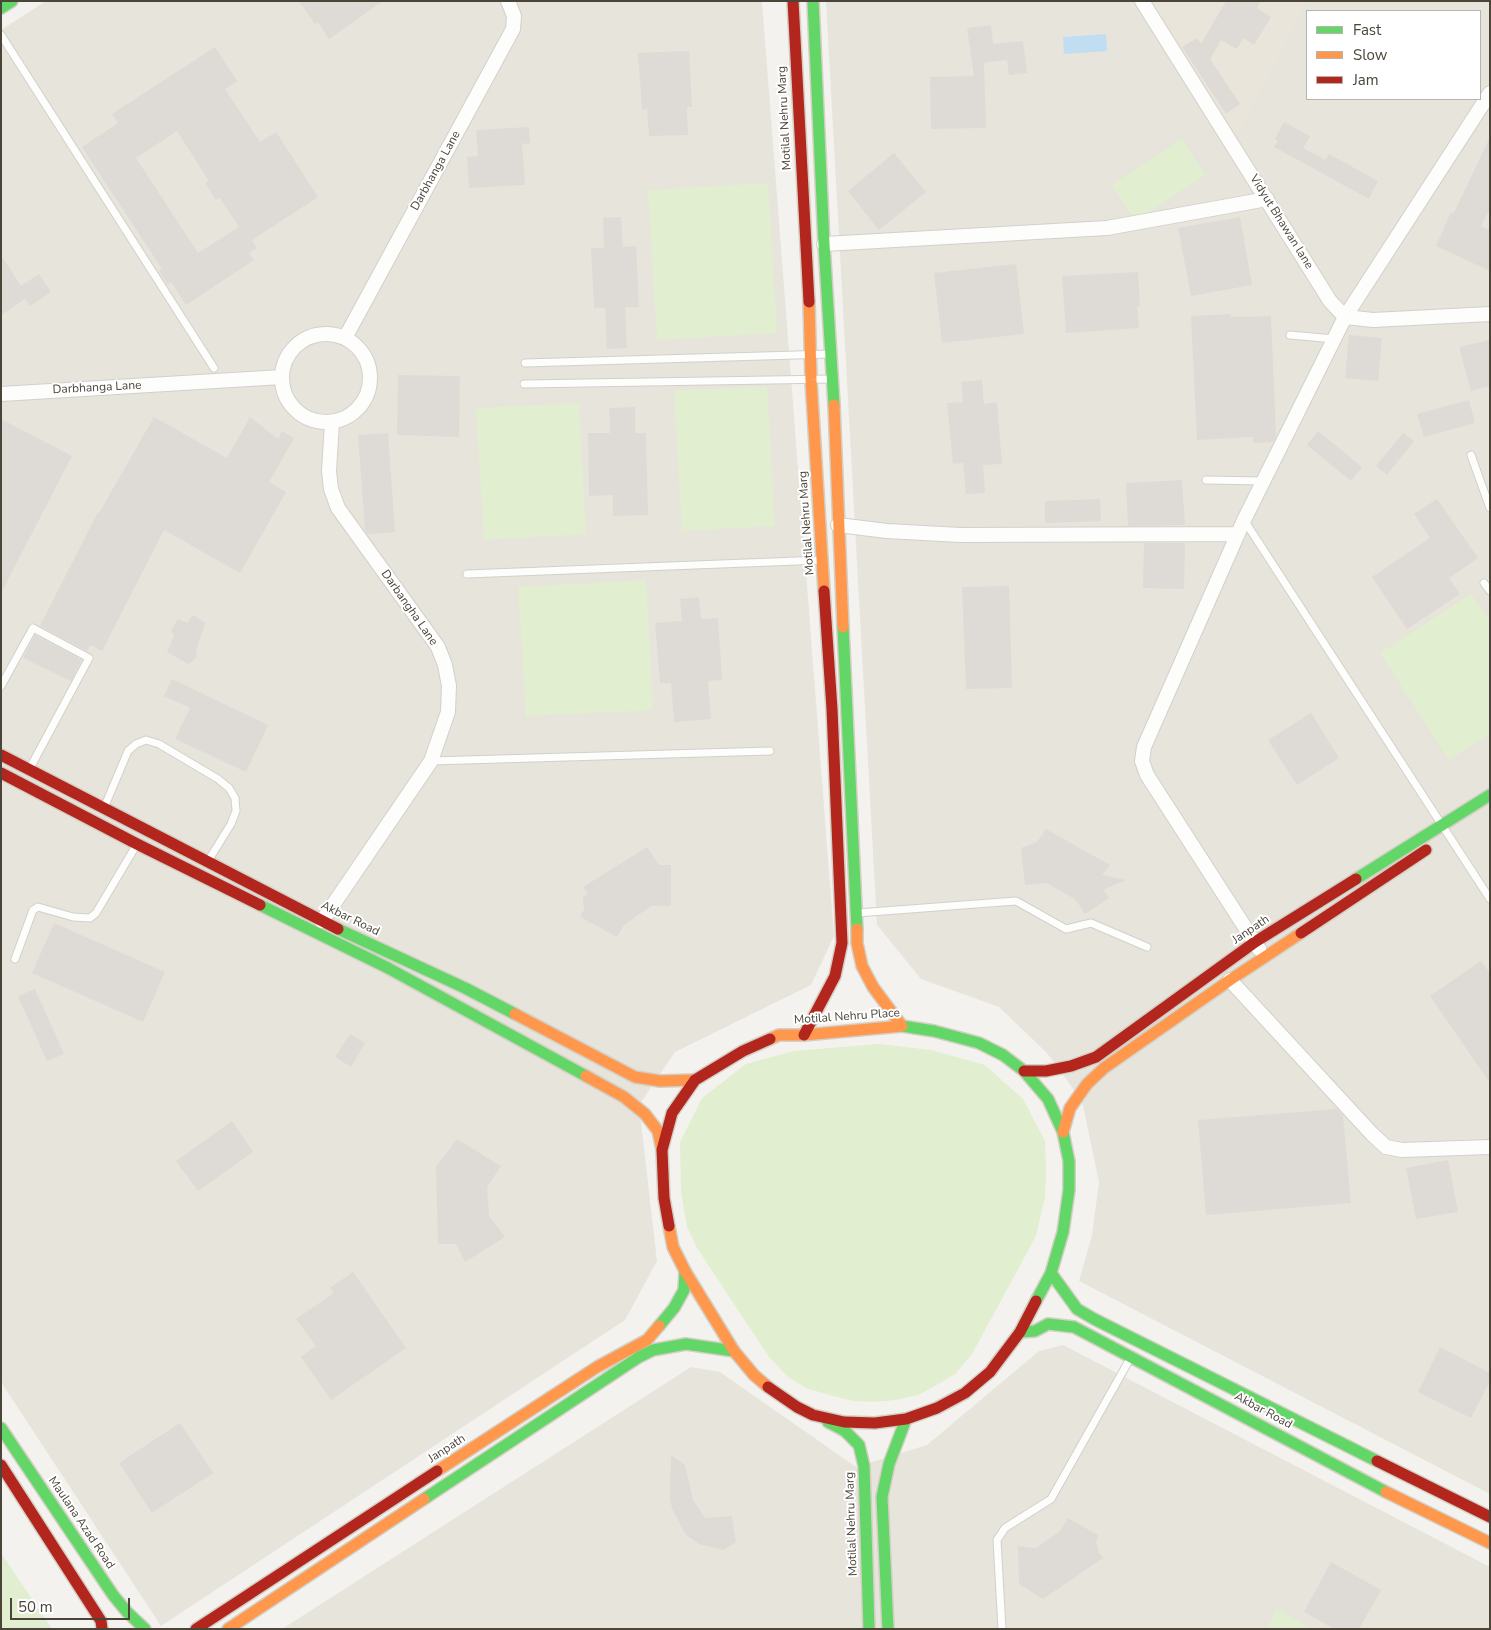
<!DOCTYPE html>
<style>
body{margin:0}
#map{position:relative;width:1491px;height:1630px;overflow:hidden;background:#f4f2ee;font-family:"Nunito Sans",sans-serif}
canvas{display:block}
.frame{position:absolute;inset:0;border:2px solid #4b4439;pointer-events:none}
.legend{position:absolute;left:1306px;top:10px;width:175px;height:90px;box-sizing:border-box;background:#fff;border:1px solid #b7b4b0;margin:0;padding:6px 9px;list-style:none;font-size:15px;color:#4b4439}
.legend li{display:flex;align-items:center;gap:10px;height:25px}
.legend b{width:25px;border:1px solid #b7b4b0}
.scale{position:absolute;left:10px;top:1598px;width:120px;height:22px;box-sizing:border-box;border:2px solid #4b4439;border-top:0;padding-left:6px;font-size:15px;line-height:18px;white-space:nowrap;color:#4b4439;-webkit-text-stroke:4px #fff;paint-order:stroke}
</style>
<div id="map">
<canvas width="1491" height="1630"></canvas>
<div class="frame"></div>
<ul class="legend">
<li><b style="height:6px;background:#63d668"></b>Fast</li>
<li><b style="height:6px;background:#ff974d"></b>Slow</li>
<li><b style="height:6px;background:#b3261e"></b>Jam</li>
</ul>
<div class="scale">50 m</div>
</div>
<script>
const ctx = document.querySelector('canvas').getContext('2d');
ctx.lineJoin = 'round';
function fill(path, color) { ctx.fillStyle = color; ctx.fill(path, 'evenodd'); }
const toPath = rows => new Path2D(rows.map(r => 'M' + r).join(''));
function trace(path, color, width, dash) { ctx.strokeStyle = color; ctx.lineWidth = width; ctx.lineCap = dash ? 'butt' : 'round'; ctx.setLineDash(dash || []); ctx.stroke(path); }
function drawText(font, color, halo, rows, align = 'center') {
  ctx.font = font + ' "Nunito Sans",sans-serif'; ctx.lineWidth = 4; ctx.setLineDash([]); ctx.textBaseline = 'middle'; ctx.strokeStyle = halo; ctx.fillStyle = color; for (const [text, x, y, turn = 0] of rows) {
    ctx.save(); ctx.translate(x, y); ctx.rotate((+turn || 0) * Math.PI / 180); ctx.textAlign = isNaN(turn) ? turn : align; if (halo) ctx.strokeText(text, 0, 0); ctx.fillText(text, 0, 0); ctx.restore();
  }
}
const residential = toPath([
 [46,1,762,1,834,936,811,985,675,1052,639,1105,657,1261,625,1320,161,1626,1,1382,1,30],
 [826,1,1490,1,1490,1494,1079,1281,1092,1235,1099,1182,1082,1101,1047,1053,999,1007,921,979,877,925],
 [1307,11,1480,11,1480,99,1307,99],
 [1063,1345,1490,1567,1490,1629,282,1629,691,1367,720,1372,856,1467,927,1445,1039,1351]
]);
const education = toPath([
 [1151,1,1308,1,1236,138]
]);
const green = toPath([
 [1182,139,1205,175,1135,221,1112,185],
 [768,183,777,333,657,340,648,190],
 [767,386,775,526,682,531,674,391],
 [579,403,586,534,484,540,476,408],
 [646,580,653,710,526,716,518,587],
 [1471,594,1490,622,1490,734,1449,760,1380,653],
 [879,1044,931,1050,985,1065,1023,1099,1045,1141,1046,1175,1045,1197,1036,1236,972,1354,955,1374,935,1386,918,1395,896,1400,874,1402,852,1401,808,1389,788,1377,769,1357,697,1248,687,1227,681,1192,680,1142,702,1098,746,1064,794,1051],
 [1,1553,52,1629,1,1629],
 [1277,1609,1312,1629,1267,1629]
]);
const water = toPath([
 [1106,34,1107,51,1064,54,1063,37]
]);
const building = toPath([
 [299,1,383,1,329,39,318,22,315,24],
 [1226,1,1261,1,1257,8,1271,17,1254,45,1243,38,1237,49,1221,40,1210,59,1240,104,1226,114,1182,47,1197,38,1201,44],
 [991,25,993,44,1023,41,1027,73,1009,75,1007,60,984,63,986,128,931,129,930,77,974,76,967,28],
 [215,47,237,81,225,89,260,142,276,132,318,197,252,240,257,248,249,253,254,260,186,305,171,282,167,284,159,271,162,269,82,147,118,123,112,114],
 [177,131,209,181,205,183,216,200,220,198,239,227,198,253,136,158],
 [689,51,692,107,687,107,688,135,649,136,647,109,642,110,638,53],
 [1284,122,1310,136,1303,148,1325,160,1329,154,1378,181,1369,199,1274,147,1278,141,1275,139],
 [529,127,530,143,522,144,525,185,469,188,467,157,478,156,476,130],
 [1490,137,1490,209,1481,226,1490,230,1490,271,1436,246,1451,212,1454,213],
 [894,153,926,192,879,230,848,191],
 [621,217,623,247,636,246,639,307,625,307,627,348,607,349,605,308,594,308,591,248,604,248,603,218],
 [1240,217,1252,285,1191,296,1178,228],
 [1,255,21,286,39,274,51,292,30,306,25,299,1,315],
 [1016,264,1024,334,942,343,934,273],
 [1138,272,1140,306,1137,306,1139,328,1066,333,1062,276],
 [1231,314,1231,317,1271,316,1276,436,1273,442,1253,443,1253,437,1197,440,1191,316],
 [1349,335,1382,338,1378,381,1345,378],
 [1490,340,1490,386,1471,391,1459,347],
 [398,375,460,376,459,437,397,435],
 [982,380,984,404,997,402,1002,464,983,465,985,493,966,494,963,463,953,464,947,403,963,402,961,382],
 [1469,400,1475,423,1424,437,1417,414],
 [635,407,635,433,646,433,648,515,613,516,613,495,589,496,588,433,610,433,609,408],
 [154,417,227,458,250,417,278,439,282,431,294,438,269,482,286,492,240,573,164,530,102,651,90,645,87,651,40,626,98,512,99,513],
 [1,419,72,456,1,593],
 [1318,431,1362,467,1351,481,1307,445],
 [388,433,395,532,367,534,365,530,358,435],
 [1403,433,1414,441,1387,475,1376,466],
 [1182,480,1185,525,1128,526,1126,483],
 [1100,499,1101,521,1045,523,1045,501],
 [1437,499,1478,558,1449,578,1460,594,1407,629,1372,577,1430,538,1414,514],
 [1144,543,1185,543,1184,589,1143,588],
 [1009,586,1012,688,966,689,962,587],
 [699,597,701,619,718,618,722,680,708,681,711,719,674,722,671,683,660,683,655,623,682,621,680,599],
 [193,615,205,623,197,648,196,658,188,664,167,652,174,636,171,630,178,619,187,623],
 [35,635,82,660,71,681,23,658],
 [172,679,268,725,246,772,175,739,190,708,164,696],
 [1311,713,1339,758,1297,785,1268,740],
 [1046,829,1110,865,1102,875,1126,880,1103,890,1109,898,1085,914,1076,900,1047,883,1025,885,1021,848,1037,842],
 [647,847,659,865,671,865,671,906,651,906,624,925,617,937,580,917,584,909,583,897,588,894,583,887],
 [54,923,165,972,143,1022,32,973],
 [1481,961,1490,973,1490,1083,1430,996],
 [35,989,64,1054,47,1061,18,996],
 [350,1034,365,1043,351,1067,335,1057],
 [1337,1109,1343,1116,1351,1203,1206,1215,1198,1120],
 [232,1121,253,1152,198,1191,176,1161],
 [457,1139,501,1166,487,1187,489,1216,505,1237,465,1262,456,1244,438,1244,436,1167],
 [1448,1160,1458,1212,1416,1219,1406,1168],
 [353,1272,406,1348,331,1400,301,1357,316,1346,296,1319,334,1293,330,1288],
 [1440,1347,1490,1373,1490,1381,1471,1418,1418,1392],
 [180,1423,213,1473,152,1513,119,1463],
 [671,1455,685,1465,693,1500,705,1518,732,1516,736,1542,723,1550,699,1544,686,1535,672,1509,670,1498],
 [1068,1518,1098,1535,1096,1542,1099,1553,1103,1558,1043,1599,1019,1584,1018,1546,1036,1548,1060,1531],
 [1331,1562,1381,1590,1359,1629,1334,1629,1304,1612]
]);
const lane = toPath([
 [1,35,214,368],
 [1290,335,1334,339],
 [525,363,830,354],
 [524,384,832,379],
 [1471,455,1490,508],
 [1206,480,1263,481],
 [1244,520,1490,899],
 [467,574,822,560],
 [1484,583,1490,591],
 [1,686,33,628,89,658,30,768],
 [431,761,770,751],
 [104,808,128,751,136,744,146,740,159,744,218,779,229,788,235,798,236,811,231,824,208,861],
 [857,913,1016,901,1066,929,1091,923,1147,947],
 [15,959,33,910,38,907,73,917,90,918,96,913,137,844],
 [1002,1629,997,1540,1005,1528,1051,1499,1131,1357]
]);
const street = toPath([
 [1142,1,1330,301,1345,317,1373,320,1490,314],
 [824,244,1107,228,1267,199],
 '282 378a44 44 0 1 1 88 0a44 44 0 1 1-88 0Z',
 [345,338,513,29,514,16,508,1],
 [1,394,282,377],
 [838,525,887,531,960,535,1238,534],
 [322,921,431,761,448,712,449,686,445,665,438,647,338,508,331,489,329,471,332,422],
 [1259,949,1147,775,1142,761,1144,747,1244,520,1345,317,1490,93],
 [1230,980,1372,1134,1386,1147,1402,1150,1490,1147]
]);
const fast = toPath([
 [813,1,824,244,834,405],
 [1,8,12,1],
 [843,627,857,929],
 [1356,879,1490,795],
 [260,905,388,968,586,1076],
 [338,929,465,988,515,1014],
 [902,1026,934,1031,979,1043,1003,1055,1024,1071,1048,1099,1063,1132,1069,1161,1069,1190,1063,1232,1051,1273,1036,1301],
 [1051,1273,1077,1309,1094,1319,1377,1461],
 [659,1326,674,1308,684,1290,685,1271],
 [1020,1332,1035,1331,1048,1324,1074,1327,1386,1492],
 [828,1422,845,1431,859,1445,864,1466,869,1629],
 [1,1428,113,1595,127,1612,145,1629],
 [424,1499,639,1357,653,1350,686,1344,734,1351],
 [888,1629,882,1497,889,1464,906,1419]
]);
const slow = toPath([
 [809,302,811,380,824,591],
 [834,405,843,627],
 [857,929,857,943,862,966,873,987,902,1026],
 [515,1014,635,1077,660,1081,695,1080],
 [770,1039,779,1035,804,1035,902,1026],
 [586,1076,624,1097,645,1114,658,1131,662,1150],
 [1063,1132,1070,1108,1087,1084,1104,1068,1230,980,1301,933],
 [669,1226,673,1247,685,1271,734,1351,754,1375,768,1387],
 [437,1471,597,1367,647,1340,659,1326],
 [1386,1492,1490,1543],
 [228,1629,424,1499]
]);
const jam = toPath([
 [793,1,809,302],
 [1,755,338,929],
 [1,773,137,844,260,905],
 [1301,933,1426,850],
 [804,1035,835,976,842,943,832,709,824,591],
 [1024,1071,1046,1071,1071,1066,1096,1057,1255,942,1356,879],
 [669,1226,664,1198,662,1150,672,1113,695,1080,743,1051,770,1039],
 [768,1387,797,1407,813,1415,844,1422,875,1423,906,1419,937,1408,965,1393,990,1372,1020,1332,1036,1301],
 [1377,1461,1490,1517],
 [1,1465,101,1621,102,1629],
 [196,1629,437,1471]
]);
const streetNames = [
 ["Motilal Nehru Marg",785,118,-93],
 ["Darbhanga Lane",436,171,-61],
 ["Vidyut Bhawan lane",1281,222,58],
 ["Darbhanga Lane",97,388,-3],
 ["Motilal Nehru Marg",807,523,-94],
 ["Darbangha Lane",409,608,55],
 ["Akbar Road",350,919,26],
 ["Janpath",1251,930,-34],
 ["Motilal Nehru Place",847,1017,-4],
 ["Akbar Road",1263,1411,28],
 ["Janpath",447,1449,-33],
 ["Maulana Azad Road",81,1523,56],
 ["Motilal Nehru Marg",852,1524,-92]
];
fill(residential, '#e7e4dc');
fill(education, '#eae5da');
fill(green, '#e1eecf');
fill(water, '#c0ddf1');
fill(building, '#dedbd6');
trace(lane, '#d2d0cb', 9);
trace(street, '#d2d0cb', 16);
trace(fast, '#d3cfc5', 14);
trace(slow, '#d3cfc5', 14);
trace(jam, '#d3cfc5', 14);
trace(lane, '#fdfdfc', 7);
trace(street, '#fdfdfc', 14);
trace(fast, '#63d668', 11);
trace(slow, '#ff974d', 11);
trace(jam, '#b3261e', 11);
drawText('12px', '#4b4439', '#fff', streetNames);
</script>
